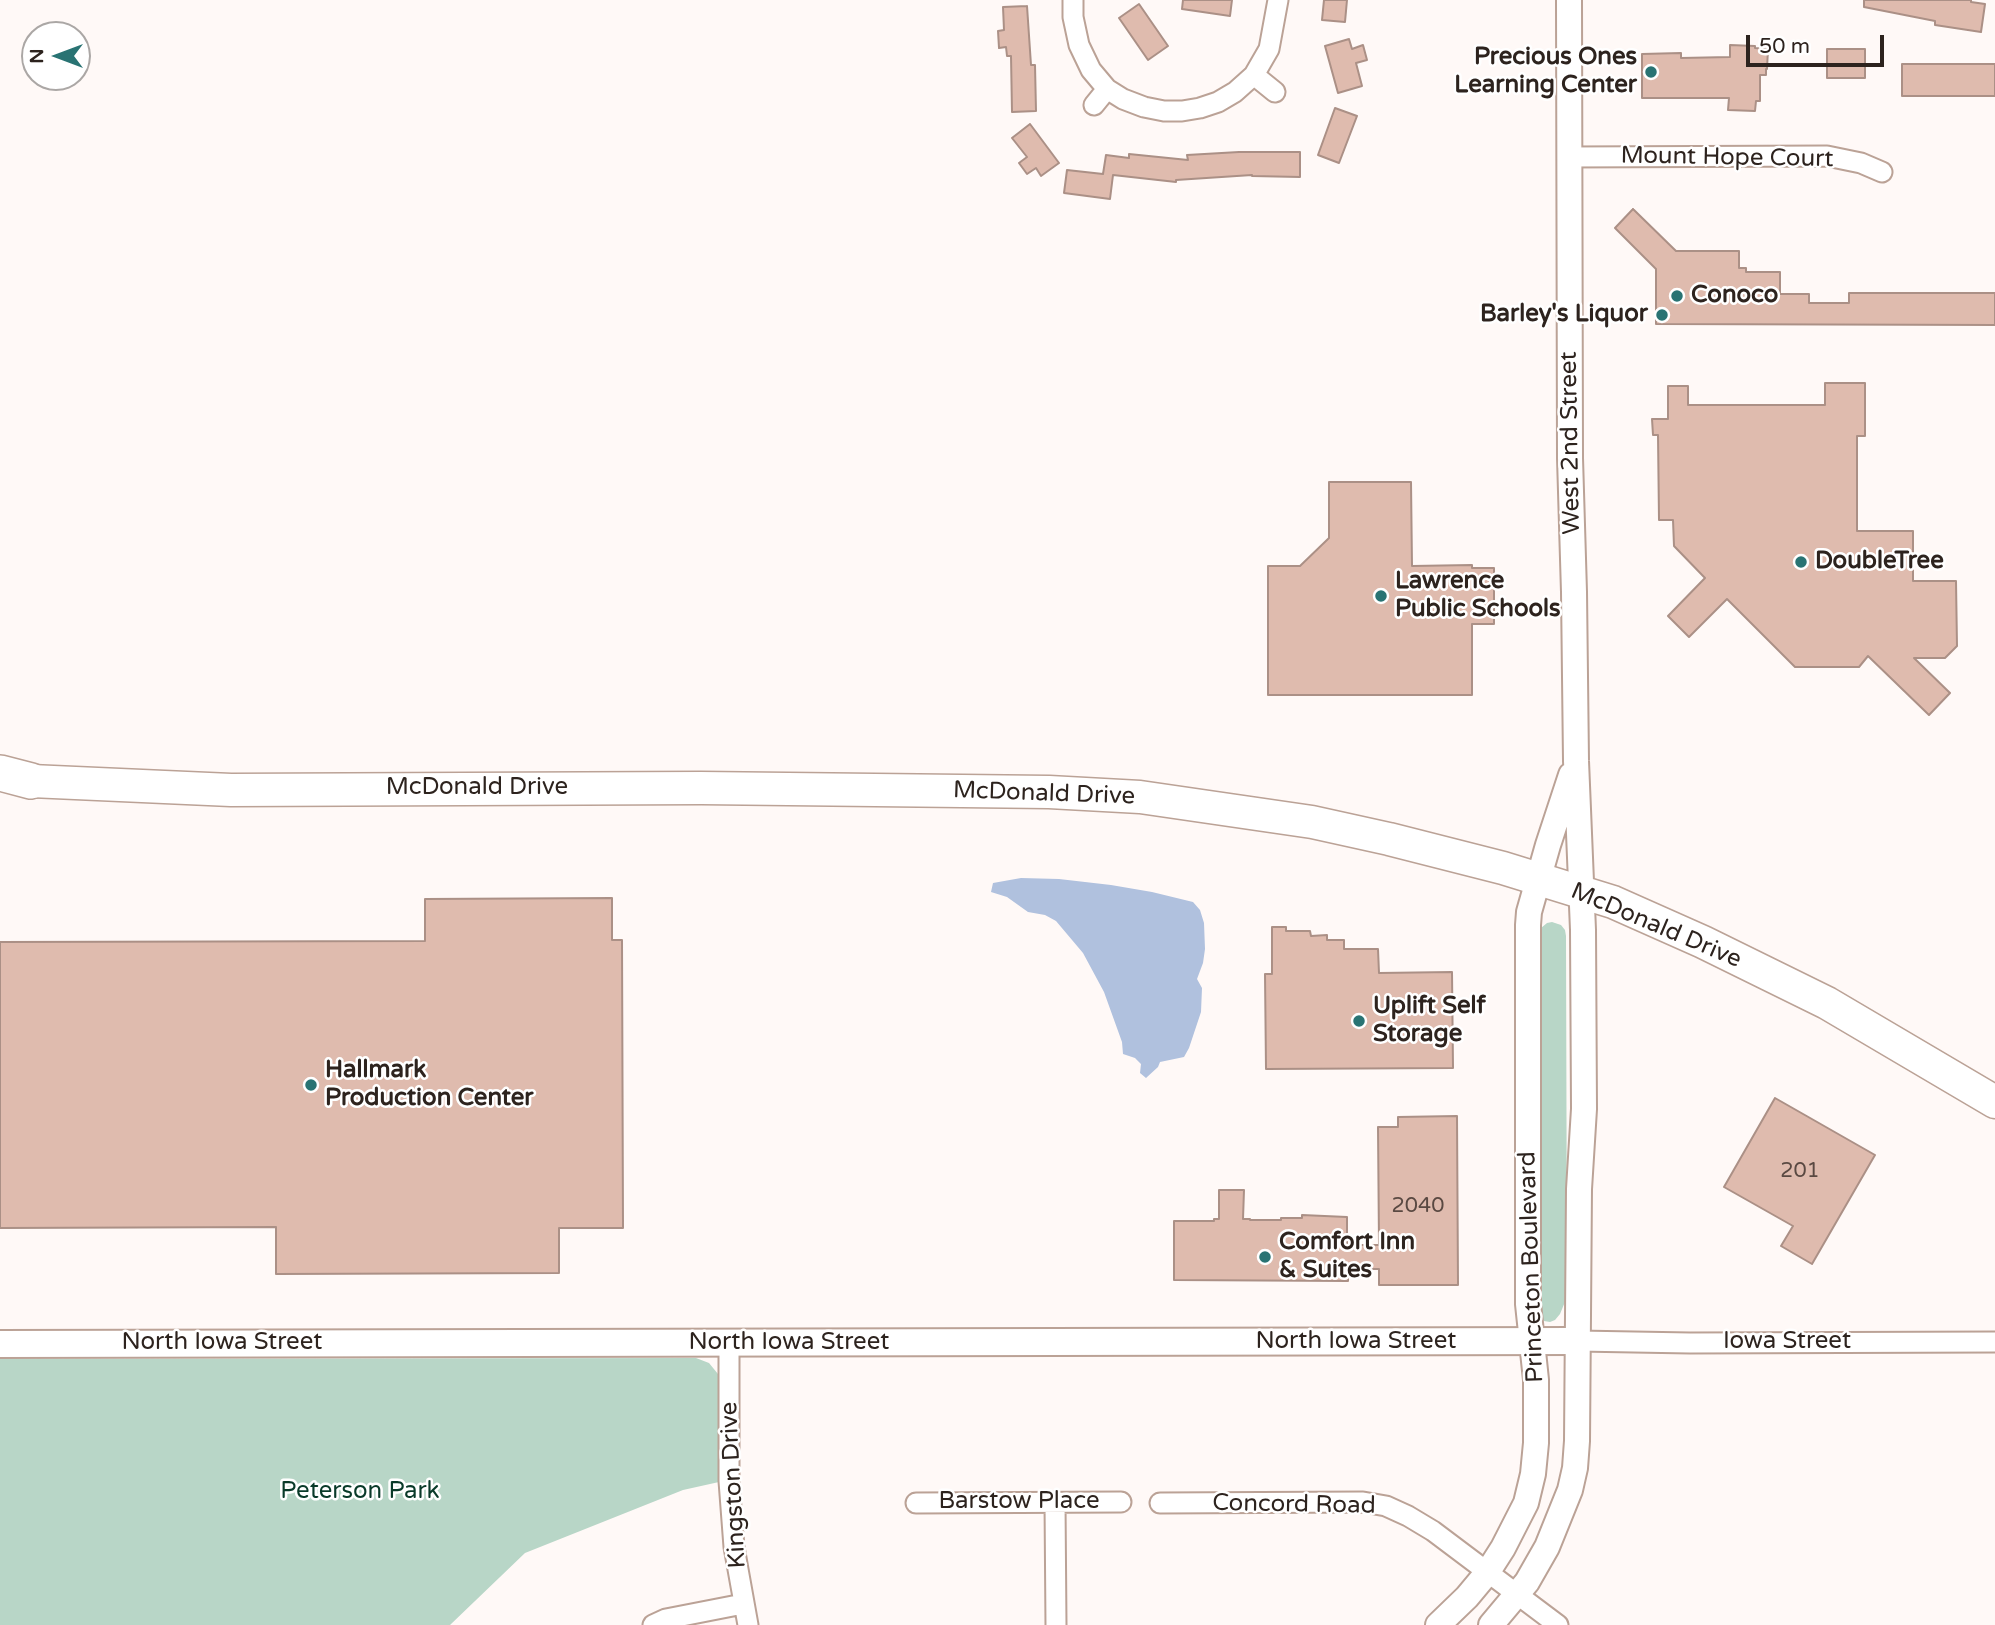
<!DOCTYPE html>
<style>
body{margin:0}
#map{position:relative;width:1995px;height:1625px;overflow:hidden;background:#fff9f7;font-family:"Varela Round",sans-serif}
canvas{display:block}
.north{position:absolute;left:21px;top:21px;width:70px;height:70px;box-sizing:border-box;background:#fff;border:2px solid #aba7a5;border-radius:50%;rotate:270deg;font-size:19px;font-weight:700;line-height:28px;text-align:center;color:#2d231e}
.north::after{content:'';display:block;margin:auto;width:24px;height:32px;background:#297373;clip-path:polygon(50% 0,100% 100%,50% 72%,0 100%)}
.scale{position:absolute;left:1746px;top:35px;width:138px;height:32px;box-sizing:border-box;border:4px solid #2d231e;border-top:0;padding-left:9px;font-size:21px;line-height:24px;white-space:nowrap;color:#2d231e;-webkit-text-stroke:5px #fff;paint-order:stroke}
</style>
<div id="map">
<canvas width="1995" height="1625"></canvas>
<div class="north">N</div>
<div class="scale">50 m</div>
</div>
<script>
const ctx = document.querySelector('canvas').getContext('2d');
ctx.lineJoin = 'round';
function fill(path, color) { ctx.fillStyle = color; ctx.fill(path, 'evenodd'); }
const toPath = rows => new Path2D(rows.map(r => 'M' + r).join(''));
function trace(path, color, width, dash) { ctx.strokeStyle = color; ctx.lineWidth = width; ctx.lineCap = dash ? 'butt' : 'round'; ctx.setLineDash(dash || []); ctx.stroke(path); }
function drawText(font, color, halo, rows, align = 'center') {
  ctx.font = font + ' "Varela Round",sans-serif'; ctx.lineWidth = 5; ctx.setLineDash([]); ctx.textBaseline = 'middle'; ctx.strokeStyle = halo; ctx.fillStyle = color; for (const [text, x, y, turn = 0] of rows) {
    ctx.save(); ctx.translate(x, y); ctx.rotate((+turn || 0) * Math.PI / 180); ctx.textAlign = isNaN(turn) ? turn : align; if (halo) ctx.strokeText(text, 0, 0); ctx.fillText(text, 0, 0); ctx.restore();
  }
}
const green = toPath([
 [1552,922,1561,925,1565,930,1566,936,1567,1297,1560,1314,1555,1320,1550,1322,1544,1321,1540,1318,1539,1313,1539,936,1541,928,1547,923],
 [696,1358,709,1363,718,1374,719,1482,683,1490,525,1553,450,1625,0,1625,0,1359]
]);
const water = toPath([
 [1021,878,1059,879,1111,885,1152,892,1193,902,1200,910,1204,923,1205,949,1203,963,1197,979,1202,988,1201,1012,1189,1048,1184,1057,1160,1062,1158,1067,1146,1078,1140,1073,1141,1064,1135,1058,1123,1054,1122,1042,1104,992,1083,953,1056,921,1045,915,1028,912,1007,897,991,892,993,883]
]);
const building = toPath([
 [1183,0,1232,0,1230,16,1182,9,1183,0],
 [1324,0,1347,0,1345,22,1322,20,1324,0],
 [1864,0,1971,0,1971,2,1985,4,1981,32,1935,25,1935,21,1864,7,1864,0],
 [1139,4,1168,46,1148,60,1119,18,1139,4],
 [1027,6,1031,65,1035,65,1036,111,1012,112,1011,56,1007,56,1006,47,999,48,998,31,1004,30,1003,7,1027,6],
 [1349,39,1352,49,1363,45,1367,60,1356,63,1362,86,1338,93,1325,46,1349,39],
 [1730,45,1755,46,1755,48,1768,49,1767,69,1766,69,1766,75,1760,75,1760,101,1756,101,1755,111,1728,110,1729,98,1642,98,1642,54,1681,53,1681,58,1730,57,1730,45],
 [1827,49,1865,49,1865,78,1827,78,1827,49],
 [1902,64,1995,64,1995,96,1902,96,1902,64],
 [1335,108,1357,116,1339,163,1318,155,1335,108],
 [1030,124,1059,163,1041,176,1036,168,1027,174,1019,163,1027,157,1012,138,1030,124],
 [1239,152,1300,152,1300,177,1252,176,1252,175,1176,180,1176,182,1113,175,1110,199,1064,193,1067,170,1103,174,1106,155,1129,158,1129,154,1188,160,1187,155,1239,152],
 [1633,209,1676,251,1739,251,1739,268,1746,268,1746,272,1780,272,1780,294,1809,294,1809,303,1849,303,1849,293,1995,293,1995,325,1656,324,1656,269,1615,228,1633,209],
 [1825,383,1865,383,1865,436,1857,436,1857,531,1913,531,1913,581,1956,581,1957,646,1945,658,1914,658,1950,693,1929,715,1868,656,1859,667,1795,667,1727,599,1689,637,1668,616,1705,578,1674,546,1673,520,1659,520,1658,435,1653,435,1652,419,1668,419,1668,386,1688,386,1688,405,1825,405,1825,383],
 [1329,482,1411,482,1412,566,1472,565,1472,568,1494,568,1494,624,1472,624,1472,695,1268,695,1268,566,1300,566,1329,538,1329,482],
 [612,898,612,940,622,940,623,1228,559,1228,559,1273,276,1274,276,1227,0,1228,0,942,425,941,425,899,612,898],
 [1272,927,1286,927,1286,931,1310,931,1311,936,1327,935,1327,940,1344,940,1344,949,1378,949,1379,973,1452,972,1453,1068,1266,1069,1265,974,1272,974,1272,927],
 [1775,1098,1875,1155,1812,1264,1781,1246,1793,1226,1724,1187,1775,1098],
 [1457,1116,1458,1285,1379,1285,1379,1269,1348,1269,1348,1281,1174,1280,1174,1221,1214,1221,1214,1219,1219,1219,1219,1190,1244,1190,1243,1219,1250,1219,1250,1220,1281,1220,1281,1218,1302,1218,1302,1215,1347,1217,1347,1245,1379,1245,1378,1127,1398,1127,1398,1117,1457,1116]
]);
const minor = toPath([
 [1073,0,1073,17,1079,45,1091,70,1107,89,1123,99,1144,107,1164,111,1182,111,1200,108,1218,102,1235,92,1254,75,1269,49,1278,0],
 [1254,75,1275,92],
 [1094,105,1107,89],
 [1569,157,1827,156,1861,163,1882,172],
 [1578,1341,1690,1343,1995,1342],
 [729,1343,729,1481,734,1547,748,1625],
 [1055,1502,1056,1625],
 [916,1503,1121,1502],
 [1160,1503,1363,1502,1386,1506,1408,1516,1433,1531,1558,1625],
 [653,1625,666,1619,743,1604]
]);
const tertiary = toPath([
 [1438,1625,1467,1597,1487,1573,1503,1548,1526,1503,1533,1474,1536,1443,1536,1380,1528,1304,1528,925,1529,912,1548,845,1571,775],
 [1491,1625,1527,1582,1547,1547,1570,1490,1575,1468,1577,1441,1579,1189,1584,1109,1583,930,1576,761,1574,592,1570,458,1569,0]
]);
const secondary = toPath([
 [0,1344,1578,1341]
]);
const trunk = toPath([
 [31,781,231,790,701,788,1049,792,1140,797,1312,822,1389,839,1503,868,1613,902,1703,942,1827,1003,1995,1102]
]);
const motorway = toPath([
 [0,773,31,781]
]);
const markers = [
 [1651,72,7,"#297373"],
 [1677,296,7,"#297373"],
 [1662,315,7,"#297373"],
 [1801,562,7,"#297373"],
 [1381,596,7,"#297373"],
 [1359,1021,7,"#297373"],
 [311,1085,7,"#297373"],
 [1265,1257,7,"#297373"]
];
const numberNames = [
 ["201",1800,1171],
 ["2040",1418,1206]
];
const poiNames = [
 ["Precious Ones",1637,58,"right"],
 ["Learning Center",1637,86,"right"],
 ["Conoco",1691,296],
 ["Barley's Liquor",1648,315,"right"],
 ["DoubleTree",1815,562],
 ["Lawrence",1395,582],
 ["Public Schools",1395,610],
 ["Uplift Self",1373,1007],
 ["Storage",1373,1035],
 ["Hallmark",325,1071],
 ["Production Center",325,1099],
 ["Comfort Inn",1279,1243],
 ["& Suites",1279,1271]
];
const streetNames = [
 ["Mount Hope Court",1727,158,1],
 ["West 2nd Street",1571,443,-91],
 ["McDonald Drive",477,788],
 ["McDonald Drive",1044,794,2],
 ["McDonald Drive",1656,926,23],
 ["Princeton Boulevard",1532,1267,-92],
 ["North Iowa Street",1356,1342],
 ["Iowa Street",1787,1342],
 ["North Iowa Street",222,1343],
 ["North Iowa Street",789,1343],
 ["Kingston Drive",734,1485,-93],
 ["Barstow Place",1019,1502],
 ["Concord Road",1294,1505,1]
];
const parkNames = [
 ["Peterson Park",360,1492]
];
fill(green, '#b8d6c7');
fill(water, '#b0c1de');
fill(building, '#dfbbae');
trace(building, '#ab9086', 2);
trace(minor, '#bba296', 23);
trace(tertiary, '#bba296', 28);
trace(secondary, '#bba296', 30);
trace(trunk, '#bba296', 35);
trace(motorway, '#bba296', 38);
trace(minor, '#fff', 19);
trace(tertiary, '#fff', 24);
trace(secondary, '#fff', 26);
trace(trunk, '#fff', 32);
trace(motorway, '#fff', 35);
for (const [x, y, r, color] of markers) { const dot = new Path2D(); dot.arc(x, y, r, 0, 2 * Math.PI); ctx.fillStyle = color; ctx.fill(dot); trace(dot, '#fff', 2.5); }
drawText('21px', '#5a4942', null, numberNames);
drawText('bold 24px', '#2d231e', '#fff', poiNames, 'left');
drawText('24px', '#2d231e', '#fff', streetNames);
drawText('24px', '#093a29', '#fff', parkNames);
</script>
